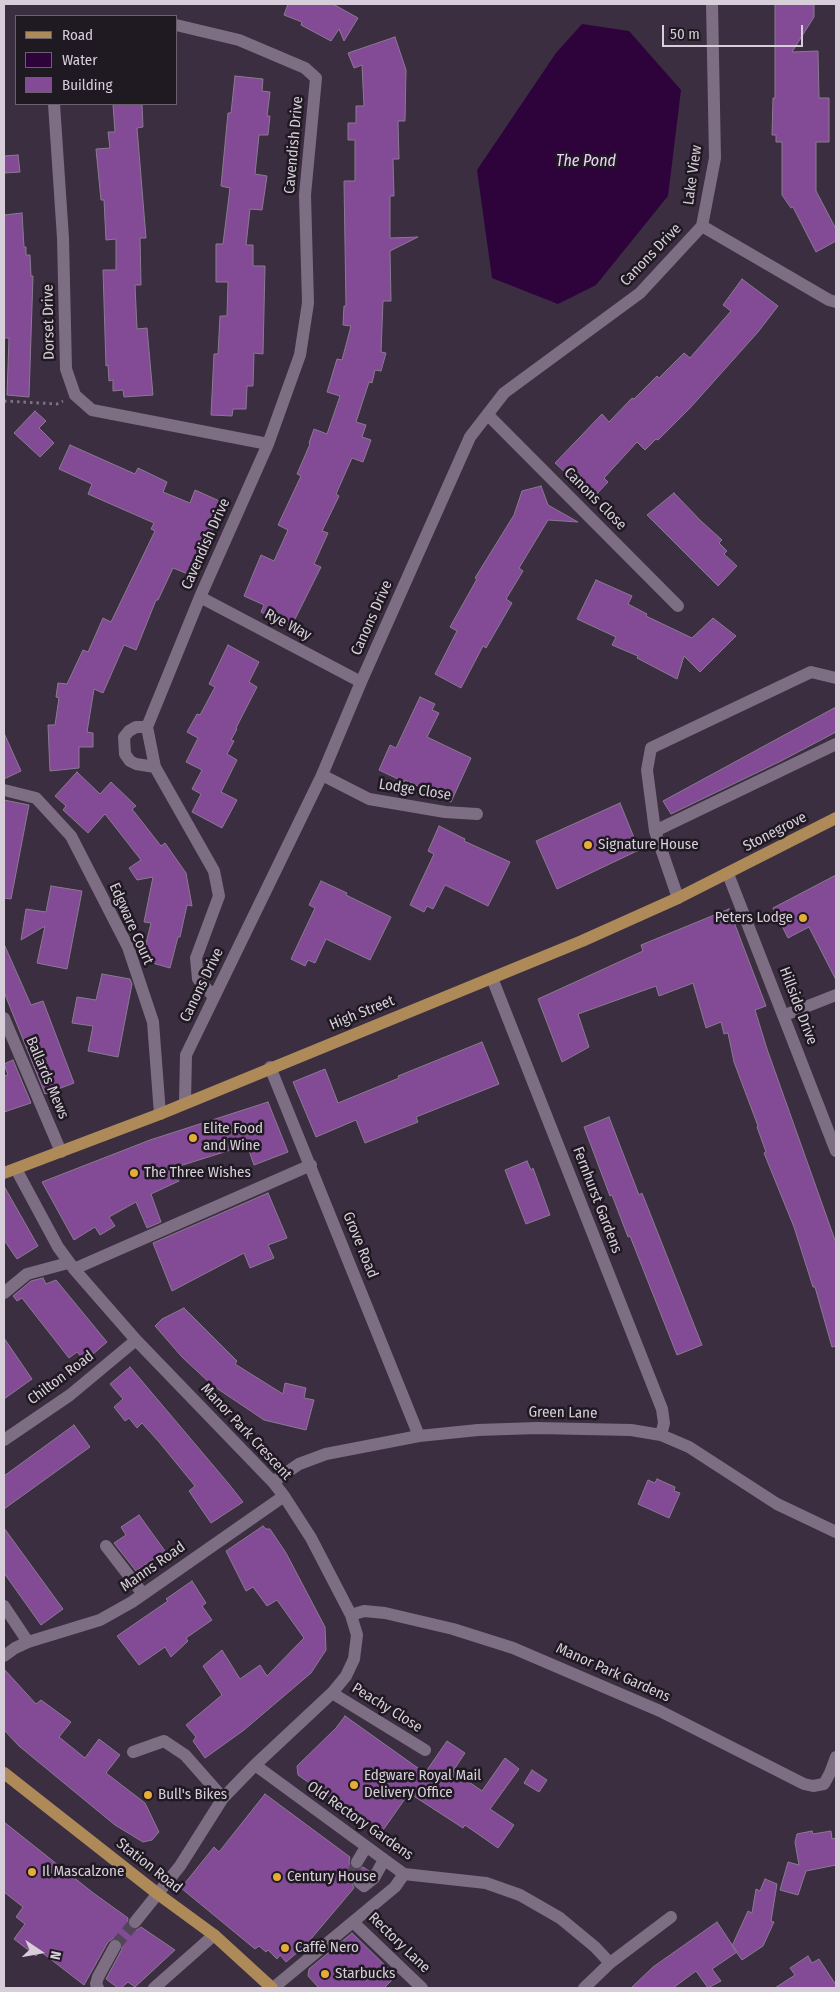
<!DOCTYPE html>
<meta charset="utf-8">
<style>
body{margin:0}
#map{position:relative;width:840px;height:1992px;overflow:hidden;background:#3c2e41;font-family:"Fira Sans Condensed",sans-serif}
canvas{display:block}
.frame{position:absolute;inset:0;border:5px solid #d7ceda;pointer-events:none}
.legend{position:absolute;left:15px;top:15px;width:162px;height:90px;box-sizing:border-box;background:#1f1922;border:1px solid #69616c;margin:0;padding:6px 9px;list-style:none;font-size:15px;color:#d7ceda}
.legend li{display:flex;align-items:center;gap:10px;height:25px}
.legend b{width:25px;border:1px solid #69616c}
.north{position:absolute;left:15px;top:1927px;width:50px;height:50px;-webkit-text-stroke:4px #1f1922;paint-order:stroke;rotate:102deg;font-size:14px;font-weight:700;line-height:20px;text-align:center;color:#d7ceda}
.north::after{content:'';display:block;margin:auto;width:18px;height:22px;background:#d7ceda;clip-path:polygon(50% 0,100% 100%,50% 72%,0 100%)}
.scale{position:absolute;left:662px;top:25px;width:141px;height:22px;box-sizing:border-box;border:2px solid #d7ceda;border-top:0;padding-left:6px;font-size:15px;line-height:18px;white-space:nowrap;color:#d7ceda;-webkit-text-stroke:4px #1f1922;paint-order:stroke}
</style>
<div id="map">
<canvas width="840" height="1992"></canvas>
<div class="frame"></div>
<ul class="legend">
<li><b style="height:6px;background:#ae8a59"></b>Road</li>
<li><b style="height:14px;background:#2e033b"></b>Water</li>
<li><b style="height:14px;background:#834b96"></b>Building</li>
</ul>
<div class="north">N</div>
<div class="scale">50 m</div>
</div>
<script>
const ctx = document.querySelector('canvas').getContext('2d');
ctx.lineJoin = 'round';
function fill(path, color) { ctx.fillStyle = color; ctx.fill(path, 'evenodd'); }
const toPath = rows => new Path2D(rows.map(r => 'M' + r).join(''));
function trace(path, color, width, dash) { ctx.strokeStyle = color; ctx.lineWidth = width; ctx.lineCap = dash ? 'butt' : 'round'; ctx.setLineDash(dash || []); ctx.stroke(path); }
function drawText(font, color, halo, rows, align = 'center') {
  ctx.font = font + ' "Fira Sans Condensed",sans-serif'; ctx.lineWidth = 5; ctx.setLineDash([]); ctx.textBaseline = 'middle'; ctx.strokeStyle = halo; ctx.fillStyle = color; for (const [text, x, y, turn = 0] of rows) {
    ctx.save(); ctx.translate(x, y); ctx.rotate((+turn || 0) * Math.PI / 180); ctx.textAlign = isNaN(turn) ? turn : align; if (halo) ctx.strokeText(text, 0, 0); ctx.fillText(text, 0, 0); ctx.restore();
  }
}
const water = toPath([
 [582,24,629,31,681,90,668,196,596,285,558,304,492,278,477,170,556,53]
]);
const building = toPath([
 [288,4,333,4,358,18,344,41,339,29,331,41,301,25,302,22,284,15,288,4],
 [775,4,814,4,814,17,792,52,818,51,819,98,829,98,829,142,816,142,816,191,836,229,836,241,816,252,793,207,791,208,782,195,782,142,776,142,776,135,772,135,773,98,775,98,775,4],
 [395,37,406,70,405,121,398,121,399,159,393,159,394,196,390,196,390,238,418,237,390,251,391,301,383,301,381,352,386,353,381,371,375,370,372,383,369,382,356,422,366,425,362,437,371,440,363,462,352,458,336,494,339,496,322,531,328,533,314,564,321,567,291,627,261,612,264,605,244,596,261,555,274,561,288,530,278,525,301,476,297,474,310,444,309,443,314,429,327,434,340,396,327,392,337,359,342,360,351,326,343,325,344,306,346,306,344,181,355,181,355,140,348,140,348,123,356,123,356,106,364,106,362,65,354,68,348,53,395,37],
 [235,76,263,79,262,91,270,92,267,116,270,116,268,135,259,135,255,174,267,176,262,210,250,209,246,245,253,245,253,266,265,266,263,354,254,353,253,386,247,386,246,409,233,409,232,416,211,415,214,354,218,354,220,316,227,316,228,282,216,282,216,244,223,244,230,188,221,186,228,113,231,113,235,76],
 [113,104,142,104,143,127,137,128,146,238,140,238,141,285,135,285,137,329,147,328,153,395,124,397,123,390,113,391,113,380,109,381,108,365,106,366,103,270,116,270,116,239,106,240,104,200,101,200,96,149,110,148,108,132,115,132,113,104],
 [18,155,20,172,4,173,4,156,18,155],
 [22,213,24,247,26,247,26,255,30,255,31,276,33,276,29,397,7,395,9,338,4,338,4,215,22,213],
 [742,279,778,306,758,332,690,408,658,440,656,439,645,450,637,442,604,478,608,482,593,498,555,463,602,414,609,422,632,398,634,399,657,376,659,378,684,353,690,358,731,311,723,305,742,279],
 [35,411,46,421,39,428,54,443,40,457,14,433,35,411],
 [70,445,135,474,138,468,167,482,163,492,190,503,195,490,224,503,193,576,173,568,158,600,156,600,136,650,124,645,103,693,94,689,87,732,93,733,93,747,79,747,79,768,50,771,48,725,55,725,59,698,56,697,58,683,67,684,83,650,88,652,103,618,111,622,155,531,151,529,154,523,88,494,92,484,59,469,70,445],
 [541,486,548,505,578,522,548,520,519,568,523,571,506,599,512,603,486,648,483,646,461,688,435,674,457,631,450,627,477,579,475,578,514,515,522,491,541,486],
 [674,493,701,521,722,540,719,543,727,551,724,554,737,566,718,586,647,515,674,493],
 [596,580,632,596,628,604,647,614,646,616,692,638,713,618,736,636,700,672,684,656,677,679,637,658,638,656,612,645,616,637,577,619,596,580],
 [228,645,259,662,249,682,257,687,236,728,237,729,231,740,234,741,227,754,237,760,221,792,237,800,222,828,192,812,201,794,192,789,202,770,186,762,198,738,187,732,197,714,200,715,215,687,209,684,228,645],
 [420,697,435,704,432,710,439,713,427,737,471,758,451,802,405,780,404,782,379,770,390,745,396,748,420,697],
 [836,707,836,732,781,761,671,814,663,801,836,707],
 [4,733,21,771,4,779,4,733],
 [77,772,100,794,111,782,136,806,132,809,161,846,165,843,186,873,192,906,187,905,180,937,178,937,170,968,142,960,151,923,144,922,153,877,137,880,129,868,141,860,105,814,88,833,63,810,66,806,55,796,77,772],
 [4,800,29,805,11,899,4,898,4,800],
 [620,803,639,850,557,889,536,841,620,803],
 [439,826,465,839,464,841,510,862,488,906,445,885,433,909,427,906,424,912,410,905,434,854,428,851,439,826],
 [836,875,836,980,809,927,788,938,773,908,836,875],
 [321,881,347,893,346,895,391,917,370,960,326,939,315,963,308,960,305,966,291,959,315,908,309,905,321,881],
 [51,886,82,891,67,969,37,963,45,926,21,940,26,909,46,912,51,886],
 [729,909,766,1006,755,1010,767,1049,836,1243,836,1346,832,1347,815,1287,813,1287,794,1227,764,1153,766,1152,757,1127,758,1126,734,1062,728,1033,724,1034,721,1022,706,1028,693,983,659,996,656,986,578,1014,589,1047,562,1062,538,999,643,951,641,945,729,909],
 [4,944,31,1005,43,1001,74,1083,45,1094,4,992,4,944],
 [102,974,130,979,132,984,118,1057,88,1051,93,1026,72,1023,77,997,96,1000,102,974],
 [482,1042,499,1084,416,1117,418,1122,365,1143,356,1120,316,1137,293,1082,325,1069,338,1103,399,1078,398,1076,482,1042],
 [13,1060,31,1103,4,1112,4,1076,8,1075,4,1064,13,1060],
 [268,1102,288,1152,254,1165,247,1145,173,1168,179,1181,151,1194,161,1222,147,1228,136,1202,109,1217,115,1226,100,1235,95,1227,74,1240,42,1182,150,1140,268,1102],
 [609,1117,639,1195,642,1193,702,1345,677,1355,630,1236,628,1237,612,1195,610,1196,584,1127,609,1117],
 [527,1161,531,1170,533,1168,550,1215,526,1224,505,1170,527,1161],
 [4,1186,38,1246,17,1259,4,1240,4,1186],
 [268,1193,287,1238,268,1245,274,1258,250,1268,244,1253,172,1291,153,1243,268,1193],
 [43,1278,46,1284,56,1280,107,1342,85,1361,77,1352,69,1358,22,1298,17,1301,13,1296,31,1281,43,1278],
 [184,1308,237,1361,235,1364,283,1394,285,1383,306,1388,304,1398,314,1400,306,1430,264,1420,212,1385,182,1357,155,1326,162,1319,184,1308],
 [4,1338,32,1379,4,1399,4,1338],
 [130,1367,228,1483,243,1502,211,1523,189,1491,195,1486,159,1442,142,1423,137,1428,129,1418,125,1421,114,1407,123,1399,110,1384,130,1367],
 [74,1425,90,1447,4,1509,4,1476,74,1425],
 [657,1479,675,1487,674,1491,680,1493,669,1518,638,1504,648,1480,655,1483,657,1479],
 [139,1515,165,1551,136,1571,114,1543,126,1535,121,1527,139,1515],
 [263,1526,266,1529,270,1529,286,1553,325,1627,326,1650,311,1673,244,1730,205,1758,193,1741,196,1737,186,1725,222,1695,203,1666,222,1650,240,1679,260,1665,267,1676,304,1638,277,1600,267,1606,253,1587,246,1591,226,1551,263,1526],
 [4,1528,63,1609,41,1625,4,1573,4,1528],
 [192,1581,206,1603,202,1606,212,1620,186,1638,188,1641,171,1657,165,1647,139,1665,117,1636,168,1601,166,1599,192,1581],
 [4,1669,36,1704,41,1700,71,1722,59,1737,85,1758,99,1739,120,1755,106,1773,145,1803,159,1832,152,1840,143,1842,115,1825,19,1746,4,1730,4,1669],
 [345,1716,425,1773,447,1741,465,1753,453,1771,482,1791,505,1758,519,1769,490,1809,514,1825,498,1848,465,1825,463,1828,409,1793,381,1833,298,1775,297,1766,336,1728,345,1716],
 [532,1770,547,1780,539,1792,524,1783,532,1770],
 [265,1794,350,1857,349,1862,352,1869,357,1870,363,1867,369,1871,364,1876,360,1874,353,1877,351,1881,354,1888,305,1946,286,1962,280,1955,277,1959,268,1950,266,1952,259,1946,255,1949,181,1888,214,1847,219,1852,265,1794],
 [4,1822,92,1892,128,1918,127,1924,130,1929,137,1930,141,1927,175,1950,135,1987,128,1982,121,1988,118,1988,106,1979,122,1949,122,1942,118,1939,114,1938,108,1942,84,1985,40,1951,36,1956,14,1939,25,1924,16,1917,23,1907,4,1892,4,1822],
 [812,1831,813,1834,831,1831,832,1839,836,1838,836,1865,806,1871,798,1895,780,1890,788,1862,799,1865,795,1842,797,1834,812,1831],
 [765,1879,777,1884,771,1921,774,1922,763,1946,742,1960,732,1946,748,1911,752,1913,756,1889,760,1891,765,1879],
 [717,1922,737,1952,712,1969,721,1981,708,1988,696,1971,673,1988,631,1988,653,1967,717,1922],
 [352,1933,396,1976,384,1988,319,1988,308,1976,309,1969,352,1933],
 [808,1956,812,1963,819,1959,836,1985,836,1988,775,1988,795,1975,790,1968,808,1956]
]);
const minorTunnel = toPath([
 [357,1862,353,1873,359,1882],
 [115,1946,135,1922]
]);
const path = toPath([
 [4,401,57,404,63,401]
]);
const minor = toPath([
 [712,4,715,158,702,226,829,300,836,302],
 [176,25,239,40,305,68,316,78,305,195,308,303,300,355,268,444,200,597,147,727,155,767,214,871,219,896,196,958,198,979,214,997],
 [54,104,63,238,66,369,75,395,92,410,268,444],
 [488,415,678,606],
 [200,597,361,682],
 [147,727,136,727,129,731,124,737,125,754,130,761,136,764,155,767],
 [322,775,369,799,445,812,477,814],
 [4,790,36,798,71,836,128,947,153,1022,160,1114],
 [655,831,647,770,651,748,811,672,836,678],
 [728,874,836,1151],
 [678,898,655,831,836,744],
 [492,978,662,1409,664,1423,661,1435],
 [785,1015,836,995],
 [4,1018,61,1152],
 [270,1067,419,1436],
 [185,1102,186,1055,322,775,361,682,470,437,504,393,640,293,702,226],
 [16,1169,58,1247,74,1269,136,1340,273,1482,284,1496,311,1538,351,1615,357,1635,354,1659,346,1676,332,1693,255,1765,223,1798,180,1866,135,1922],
 [74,1269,311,1165],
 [4,1293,27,1274,68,1263],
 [4,1440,70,1395,136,1340],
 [273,1482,299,1464,326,1454,419,1436,478,1430,537,1428,631,1430,661,1435,689,1447,777,1504,836,1532],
 [106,1546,143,1594],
 [4,1606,28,1642,15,1648,4,1656],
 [351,1615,364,1611,385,1613,453,1629,513,1648,660,1711,804,1784,813,1786,824,1784,830,1773,836,1757],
 [28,1642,100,1620,132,1602,284,1496],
 [332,1693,425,1750],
 [133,1752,164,1741,185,1755,223,1798],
 [255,1765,404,1874,486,1883,520,1895,560,1918,595,1947,610,1963],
 [357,1862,366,1847],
 [359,1882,364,1886,374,1878,384,1860],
 [353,1922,422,1988],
 [98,1988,96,1984,98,1977,115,1946],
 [154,1988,214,1935],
 [273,1988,395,1887,404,1874],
 [584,1988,610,1963,671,1917]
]);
const major = toPath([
 [4,1173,160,1114,582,941,678,898,836,818],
 [4,1773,158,1894,214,1935,272,1988]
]);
const markers = [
 [588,845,5,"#e7ac37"],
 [803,918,5,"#e7ac37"],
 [193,1138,5,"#e7ac37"],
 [134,1173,5,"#e7ac37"],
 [354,1785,5,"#e7ac37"],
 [148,1795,5,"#e7ac37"],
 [32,1872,5,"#e7ac37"],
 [277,1877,5,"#e7ac37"],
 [285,1948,5,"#e7ac37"],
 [325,1974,5,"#e7ac37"]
];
const streetNames = [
 ["Cavendish Drive",294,145,-85],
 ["Lake View",693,175,-82],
 ["Canons Drive",651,255,-46],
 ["Dorset Drive",49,322,-91],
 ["Canons Close",595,499,45],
 ["Cavendish Drive",206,544,-66],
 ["Canons Drive",372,618,-66],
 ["Rye Way",288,625,28],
 ["Lodge Close",415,790,9],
 ["Stonegrove",775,832,-27],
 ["Edgware Court",131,924,66],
 ["Canons Drive",202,985,-64],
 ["Hillside Drive",798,1006,69],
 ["High Street",362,1013,-22],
 ["Ballards Mews",47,1078,67],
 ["Fernhurst Gardens",597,1200,69],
 ["Grove Road",360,1245,68],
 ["Chilton Road",61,1378,-37],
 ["Green Lane",563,1413,1],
 ["Manor Park Crescent",246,1432,47],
 ["Manns Road",153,1567,-35],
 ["Manor Park Gardens",613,1673,24],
 ["Peachy Close",387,1708,32],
 ["Old Rectory Gardens",360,1821,35],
 ["Station Road",149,1866,38],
 ["Rectory Lane",399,1943,44]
];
const poiNames = [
 ["Signature House",598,845],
 ["Peters Lodge",793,918,"right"],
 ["Elite Food",203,1129],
 ["and Wine",203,1146],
 ["The Three Wishes",144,1173],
 ["Edgware Royal Mail",364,1776],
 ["Delivery Office",364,1793],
 ["Bull's Bikes",158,1795],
 ["Il Mascalzone",42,1872],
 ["Century House",287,1877],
 ["Caffè Nero",295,1948],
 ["Starbucks",335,1974]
];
const waterNames = [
 ["The Pond",586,162]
];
fill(water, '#2e033b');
fill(building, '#834b96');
trace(building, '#8a7a90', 1);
trace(minorTunnel, '#534658', 12, [12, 6]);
trace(path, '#7e7282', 3, [2.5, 4]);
trace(minor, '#7d6e83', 12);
trace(major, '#ae8a59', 12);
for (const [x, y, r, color] of markers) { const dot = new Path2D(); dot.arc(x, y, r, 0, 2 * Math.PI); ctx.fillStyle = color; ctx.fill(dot); trace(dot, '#1f1922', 2); }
drawText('15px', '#d7ceda', '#1f1922', streetNames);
drawText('15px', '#d7ceda', '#1f1922', poiNames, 'left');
drawText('italic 16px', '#eed1fa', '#1f1922', waterNames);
</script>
